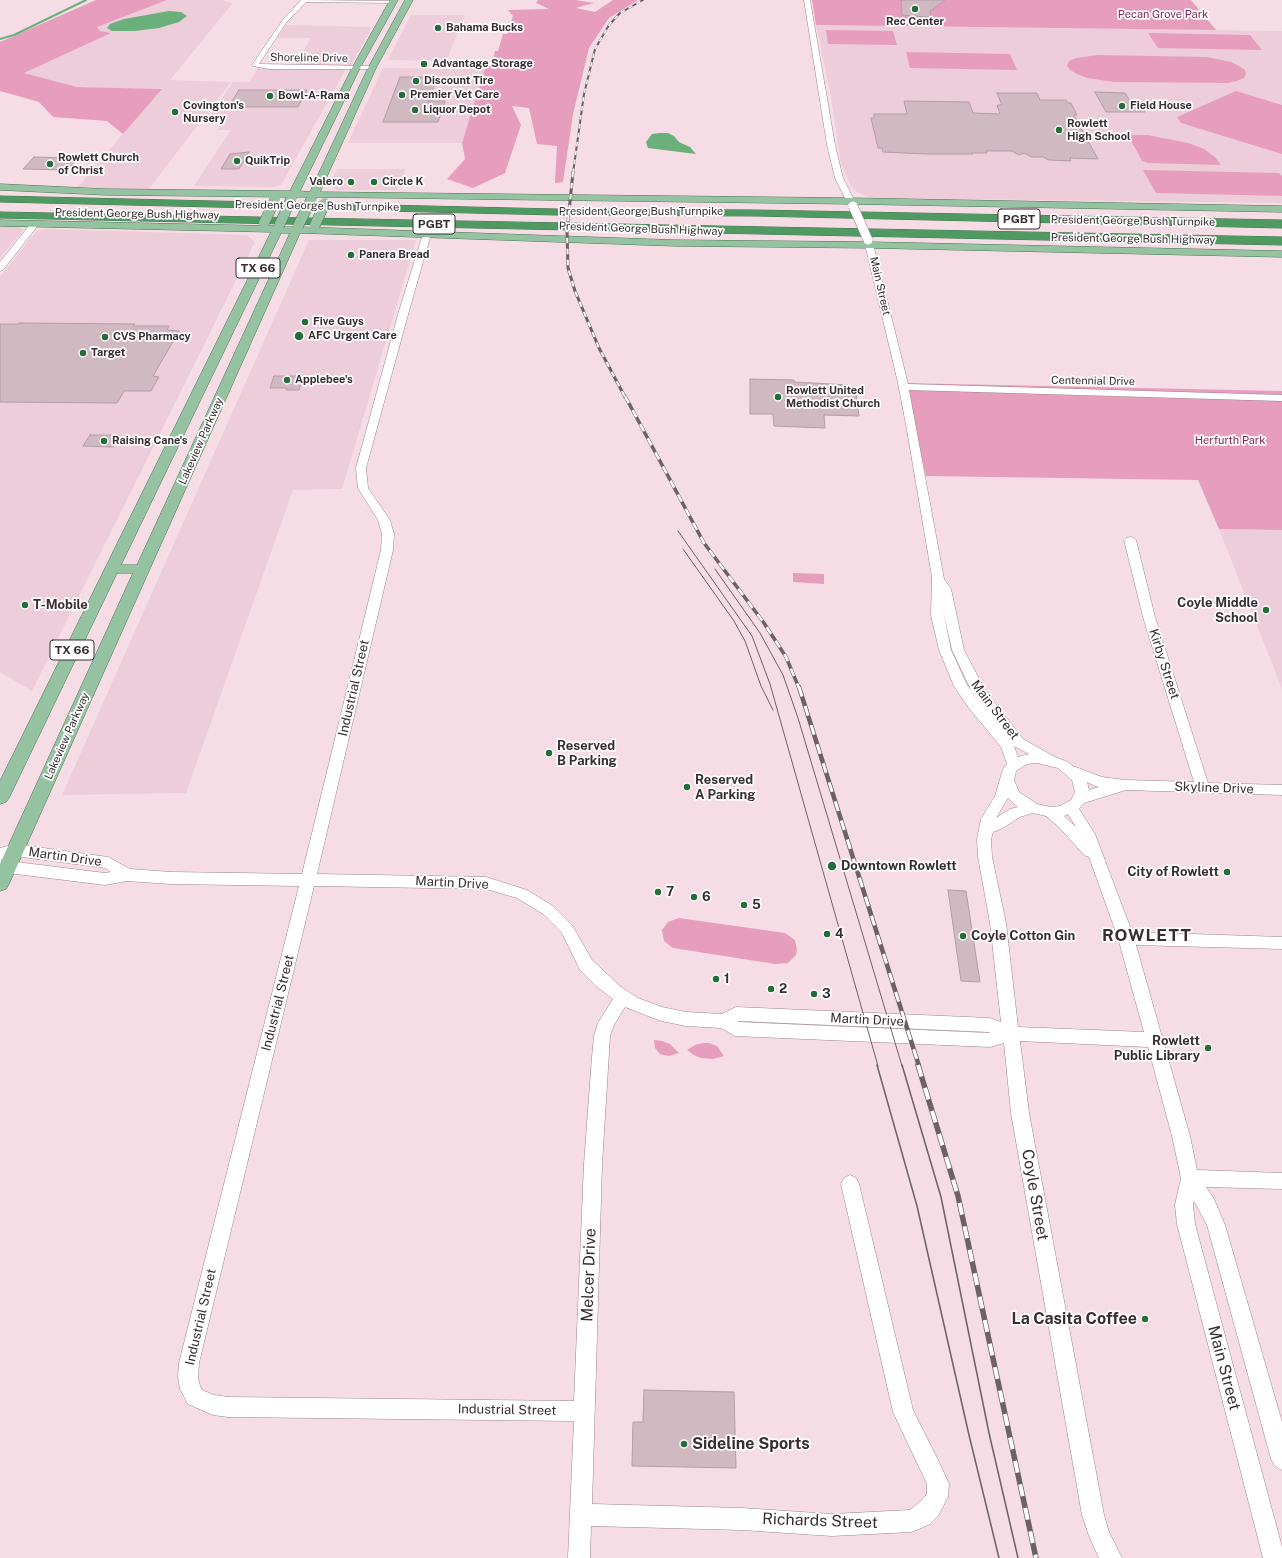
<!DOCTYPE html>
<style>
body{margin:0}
canvas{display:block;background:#f5dce5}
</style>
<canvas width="1282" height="1558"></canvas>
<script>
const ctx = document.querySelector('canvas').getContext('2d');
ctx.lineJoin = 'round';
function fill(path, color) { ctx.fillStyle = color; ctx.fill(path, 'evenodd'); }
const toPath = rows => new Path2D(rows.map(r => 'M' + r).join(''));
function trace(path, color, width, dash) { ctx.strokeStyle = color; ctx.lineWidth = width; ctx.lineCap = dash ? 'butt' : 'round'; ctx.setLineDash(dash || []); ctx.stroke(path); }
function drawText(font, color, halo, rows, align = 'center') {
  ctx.font = font + ' "Public Sans",sans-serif'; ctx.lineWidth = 3.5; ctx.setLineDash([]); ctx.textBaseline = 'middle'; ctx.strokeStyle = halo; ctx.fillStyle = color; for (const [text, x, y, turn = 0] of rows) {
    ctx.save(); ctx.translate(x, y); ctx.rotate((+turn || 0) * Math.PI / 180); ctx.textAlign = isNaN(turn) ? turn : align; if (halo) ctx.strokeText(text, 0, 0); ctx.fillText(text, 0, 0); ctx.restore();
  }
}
const built = toPath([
 [167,0,221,0,233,3,170,80,231,82,148,190,78,187,161,89,77,87,24,73,110,33,100,31,96,27],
 [411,15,465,15,446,61,388,60],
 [286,25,372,27,350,67,295,66,311,38,277,38],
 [816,25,1282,31,1282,203,871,198,857,192,851,186,841,163,831,97],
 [258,68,346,69,281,185,273,187,194,186,231,130,217,130,223,121,207,120,233,82,249,82],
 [383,68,485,69,462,143,348,143],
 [337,169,406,169,397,190,337,190,330,185],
 [0,226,17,226,24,229,0,258],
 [47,229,247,235,255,242,32,691,0,672,0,277,36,231],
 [309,240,416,240,342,489,293,490,186,793,62,795],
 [1219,529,1282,530,1282,689]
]);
const green = toPath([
 [96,0,167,0,97,27,100,31,111,33,24,73,77,87,162,89,123,134,107,121,53,117,39,102,0,91,0,42],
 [538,0,575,0,594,3,576,8,595,12,613,0,638,0,609,18,589,48,573,114,563,182,555,183,557,146,537,144,529,108,512,106,521,125,505,173,473,188,447,179,465,159,462,143,486,65,492,65,495,51,498,51,503,34,507,34,513,16,508,10,549,9,536,3],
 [812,0,1191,0,1216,30,816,25],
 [826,30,893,31,897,45,828,44],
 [1148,33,1250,35,1262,50,1158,48],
 [906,52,1010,54,1017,70,910,68],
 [1098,55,1207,57,1231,62,1239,66,1245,70,1246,74,1244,78,1237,81,1228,83,1114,82,1087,78,1077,74,1070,70,1067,66,1069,61,1076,58],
 [1236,91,1282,105,1282,154,1181,123,1177,117],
 [1128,135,1148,135,1188,143,1204,149,1215,157,1221,165,1148,163,1142,161],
 [1143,170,1279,173,1282,176,1282,196,1156,193],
 [903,383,1282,391,1282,530,1219,529,1198,480,926,476],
 [793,573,824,574,824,584,793,582],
 [679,918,785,933,795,940,797,950,796,955,788,963,775,964,673,948,664,941,662,930,668,922],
 [654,1040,662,1041,670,1044,679,1053,669,1056,660,1054,655,1048],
 [703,1043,709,1043,717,1046,724,1056,713,1059,701,1058,694,1055,687,1050,695,1045]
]);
const water = toPath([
 [169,11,181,12,187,16,179,22,159,28,135,31,112,31,107,28,110,24,124,19],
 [659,133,668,133,674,136,679,142,690,147,696,154,648,148,646,142,652,134]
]);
const stream = toPath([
 [0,39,14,35,86,0]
]);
const building = toPath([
 [901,0,945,0,930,11,931,16,926,17,902,15,901,0],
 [400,77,433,77,432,79,437,79,428,101,445,101,438,122,383,122,400,77],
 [239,90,307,90,298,107,230,107,234,101,232,101,239,90],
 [1095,92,1125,93,1130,101,1137,101,1145,112,1106,112,1095,92],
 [997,93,1037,93,1040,100,1066,100,1068,103,1071,103,1077,115,1074,115,1098,159,1070,158,1071,161,1049,160,1043,157,1032,157,1024,153,1019,155,1012,151,986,151,987,153,972,153,973,154,926,154,883,152,882,148,878,148,871,118,874,118,874,114,907,114,904,101,969,102,973,113,1000,114,997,105,1002,105,997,93],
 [249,152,239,169,221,169,230,154,249,152],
 [34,157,78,158,67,170,23,169,34,157],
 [20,323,135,324,133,326,169,326,167,330,179,331,153,376,159,377,151,391,124,391,117,403,0,402,0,324,18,324,20,323],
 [274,376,303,376,299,390,286,390,287,388,270,388,274,376],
 [750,379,794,380,794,382,848,385,848,387,855,387,859,416,824,415,825,428,774,426,773,414,750,414,750,379],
 [90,435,120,435,113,447,83,446,90,435],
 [948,890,966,891,980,982,961,981,948,890],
 [644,1390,734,1392,736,1468,632,1466,633,1422,643,1422,644,1390]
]);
const minor = toPath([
 [301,0,396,1,393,3,306,2,286,23,259,64,372,66,374,67,374,69,269,69,253,66,252,65,282,21,301,0],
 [804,0,810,0,835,145,843,178,857,206,853,208,849,206,835,178,827,145,804,0],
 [32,222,35,222,39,224,3,270,0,271,0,262,32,222],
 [427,231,431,234,409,311,366,468,368,488,390,520,394,534,393,550,317,874,486,877,527,890,553,906,572,925,592,960,621,987,638,998,662,1007,686,1012,722,1014,736,1007,990,1018,1001,1022,990,923,978,857,977,839,981,819,995,796,1003,769,1007,764,1001,747,968,707,954,686,939,650,931,615,932,577,907,430,898,383,864,240,865,238,871,238,872,240,908,384,1282,395,1282,401,909,390,944,579,951,589,964,650,985,690,1023,739,1055,757,1068,762,1073,766,1102,777,1125,780,1194,782,1143,617,1124,540,1126,538,1130,537,1134,538,1136,540,1155,617,1208,783,1282,785,1282,795,1126,790,1084,803,1079,809,1095,834,1132,932,1282,937,1282,949,1136,945,1190,1136,1197,1170,1282,1173,1282,1189,1206,1187,1214,1199,1225,1225,1282,1422,1282,1470,1275,1466,1271,1459,1207,1225,1194,1201,1193,1205,1195,1224,1282,1547,1282,1558,1263,1558,1177,1224,1175,1205,1181,1178,1172,1136,1148,1047,1020,1041,1029,1113,1104,1515,1109,1532,1122,1558,1099,1558,1089,1536,1082,1515,1011,1113,1004,1043,990,1047,735,1036,721,1028,686,1026,661,1021,625,1007,614,1025,610,1036,602,1164,592,1504,742,1508,832,1514,910,1510,922,1500,927,1494,927,1484,893,1412,841,1184,844,1178,850,1175,856,1178,859,1184,913,1410,938,1460,949,1484,948,1497,938,1516,930,1524,919,1529,911,1532,832,1536,742,1530,591,1526,590,1558,568,1558,574,1421,228,1417,213,1415,188,1404,180,1389,178,1377,179,1363,299,886,171,884,127,881,105,885,0,872,0,860,105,873,111,872,105,868,15,856,0,860,0,848,15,844,108,857,130,869,171,872,302,874,381,550,382,534,378,520,358,488,356,468,399,311,423,234,427,231],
 [943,610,952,650,972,692,992,718,967,685,951,650,943,610],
 [1014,746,1029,754,1018,757,1014,746],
 [1037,763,1058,768,1072,780,1075,792,1071,800,1060,806,1050,807,1037,804,1019,792,1014,780,1016,771,1027,764,1037,763],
 [1087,782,1095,786,1099,787,1089,790,1087,782],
 [1008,798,1018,807,1010,809,996,818,1008,798],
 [1033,813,1046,816,1059,827,1084,855,1089,857,1118,938,1144,1032,1018,1027,1006,923,992,857,991,839,993,832,1003,828,1020,817,1033,813],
 [1068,814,1076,827,1064,816,1068,814],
 [314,886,486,889,517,898,543,914,562,933,580,970,597,987,613,999,598,1023,594,1036,592,1057,584,1164,574,1401,228,1397,214,1395,202,1390,200,1386,198,1377,199,1363,314,886],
 [738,1021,989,1032,990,1033,738,1022,738,1021]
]);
const major = toPath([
 [390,0,398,0,360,68,300,191,310,192,368,68,405,0,413,0,376,68,320,192,850,198,1282,206,1282,212,850,204,317,197,314,202,311,203,306,200,307,197,297,197,294,201,291,202,288,201,287,197,106,195,0,190,0,184,106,189,290,191,352,68,390,0],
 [0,220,274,226,275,224,279,223,283,224,284,227,293,227,294,224,298,223,302,224,302,227,675,240,871,242,1282,251,1282,257,871,248,675,246,300,233,9,884,6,889,0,891,0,864,133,573,117,573,9,798,6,802,0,804,0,781,271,232,0,226,0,220],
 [281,233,290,233,137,565,121,565,281,233]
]);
const highway = toPath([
 [0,196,556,209,756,210,1282,220,1282,228,756,216,556,215,0,202,0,196],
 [0,212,1282,237,1282,245,0,218,0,212]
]);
const tramFar1 = toPath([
 [678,531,752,636,770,684,878,1066],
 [683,549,734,621,745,641,761,686,773,710],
 [715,569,760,633,783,675,798,718,902,1066]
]);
const tram = toPath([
 [877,1065,917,1206,969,1435,999,1558],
 [902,1065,941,1197,989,1433,1018,1558]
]);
const railFar4 = toPath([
 [573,173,584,94,595,49,609,25,620,13,643,0]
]);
const railFar3 = toPath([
 [573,172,567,231,568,268,575,291,599,348,625,397]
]);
const railFar2 = toPath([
 [625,396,704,543,764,623,786,657,799,688]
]);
const railFar1 = toPath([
 [799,687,919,1066]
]);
const rail = toPath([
 [918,1065,958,1196,1036,1558]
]);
const minorBridge = toPath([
 [853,206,868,240]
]);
const majorBridge = toPath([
 [264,223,275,200],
 [315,225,325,203],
 [279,226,291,199],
 [298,226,311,200]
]);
const markers = [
 [915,9,4,"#256e3b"],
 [438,28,4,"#256e3b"],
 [424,64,4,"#256e3b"],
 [416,81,4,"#256e3b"],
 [402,95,4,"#256e3b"],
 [270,96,4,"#256e3b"],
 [1122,106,4,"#256e3b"],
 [415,110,4,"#256e3b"],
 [175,112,4,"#256e3b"],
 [1059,130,4,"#256e3b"],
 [237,161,4,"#256e3b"],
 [50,164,4,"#256e3b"],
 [351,182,4,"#256e3b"],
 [374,182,4,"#256e3b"],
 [351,255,4,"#256e3b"],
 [305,322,4,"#256e3b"],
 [299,336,5,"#256e3b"],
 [105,337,4,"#256e3b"],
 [83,353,4,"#256e3b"],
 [287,380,4,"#256e3b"],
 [778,397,4,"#256e3b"],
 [104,441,4,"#256e3b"],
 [25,605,4,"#256e3b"],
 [1266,610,4,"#256e3b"],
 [549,753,4,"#256e3b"],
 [687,787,4,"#256e3b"],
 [832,866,5,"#256e3b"],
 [1227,872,4,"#256e3b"],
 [658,892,4,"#256e3b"],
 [694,897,4,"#256e3b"],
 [744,905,4,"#256e3b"],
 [827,934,4,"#256e3b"],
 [963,936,4,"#256e3b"],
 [716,979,4,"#256e3b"],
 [771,989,4,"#256e3b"],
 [814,994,4,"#256e3b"],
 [1208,1048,4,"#256e3b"],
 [1145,1319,4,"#256e3b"],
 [684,1444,4,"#256e3b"]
];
const farParknames = [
 ["Pecan Grove Park",1163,15],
 ["Herfurth Park",1230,441]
];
const farPoinames = [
 ["Rec Center",915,22,"center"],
 ["Bahama Bucks",446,28],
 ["Advantage Storage",432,64],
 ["Discount Tire",424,81],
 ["Premier Vet Care",410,95],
 ["Bowl-A-Rama",278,96],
 ["Covington's",183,106],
 ["Nursery",183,119],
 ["Field House",1130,106],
 ["Liquor Depot",423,110],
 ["Rowlett",1067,124],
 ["High School",1067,137],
 ["Rowlett Church",58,158],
 ["of Christ",58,171],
 ["QuikTrip",245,161],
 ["Valero",343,182,"right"],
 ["Circle K",382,182],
 ["Panera Bread",359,255],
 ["Five Guys",313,322],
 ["AFC Urgent Care",308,336],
 ["CVS Pharmacy",113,337],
 ["Target",91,353],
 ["Applebee's",295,380],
 ["Rowlett United",786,391],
 ["Methodist Church",786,404],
 ["Raising Cane's",112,441]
];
const farStreetnames = [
 ["Shoreline Drive",309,58,1],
 ["President George Bush Turnpike",317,206,1],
 ["President George Bush Turnpike",641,212],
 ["President George Bush Highway",137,214,1],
 ["President George Bush Turnpike",1133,221,1],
 ["President George Bush Highway",641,229,2],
 ["President George Bush Highway",1133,239,1],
 ["Main Street",880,286,77],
 ["Centennial Drive",1093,381,1],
 ["Lakeview Parkway",201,441,-66],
 ["Lakeview Parkway",67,736,-66]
];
const shields = [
 [1019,219,42],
 [434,224,42],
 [258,268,44],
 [72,650,44]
];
const shieldNames = [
 ["PGBT",1019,219],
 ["PGBT",434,224],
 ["TX 66",258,268],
 ["TX 66",72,650]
];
const poiNames = [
 ["Coyle Middle",1258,603,"right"],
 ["School",1258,618,"right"],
 ["T-Mobile",33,605],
 ["Reserved",557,746],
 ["B Parking",557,761],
 ["Reserved",695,780],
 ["A Parking",695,795],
 ["Downtown Rowlett",841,866],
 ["City of Rowlett",1219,872,"right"],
 ["7",666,892],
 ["6",702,897],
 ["5",752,905],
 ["4",835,934],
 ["Coyle Cotton Gin",971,936],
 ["1",724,979],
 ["2",779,989],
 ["3",822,994],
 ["Rowlett",1200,1041,"right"],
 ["Public Library",1200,1056,"right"]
];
const streetNames = [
 ["Kirby Street",1164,664,72],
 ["Industrial Street",354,688,-77],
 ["Main Street",995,710,53],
 ["Skyline Drive",1214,788,2],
 ["Martin Drive",65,857,8],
 ["Martin Drive",452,883,3],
 ["Industrial Street",278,1003,-76],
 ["Martin Drive",867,1020,3],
 ["Industrial Street",201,1317,-77],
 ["Industrial Street",507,1410,1]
];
const nearStreetnames = [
 ["Coyle Street",1035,1195,80],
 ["Melcer Drive",589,1275,-88],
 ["Main Street",1224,1368,75],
 ["Richards Street",820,1521,2]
];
const nearPoinames = [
 ["La Casita Coffee",1137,1319],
 ["Sideline Sports",692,1444,"left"]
];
const districtNames = [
 ["ROWLETT",1147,936]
];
fill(built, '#eecdda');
fill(green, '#e79ebc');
fill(water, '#6ab07a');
trace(stream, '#6ab07a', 2);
fill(building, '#d1b9c2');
trace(building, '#b49da6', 1);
trace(minor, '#9c858d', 1);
trace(major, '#477451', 1);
trace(highway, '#477451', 1);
fill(minor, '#fff');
fill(major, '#95c2a1');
fill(highway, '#4f9a62');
trace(tramFar1, '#6e6066', 1);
trace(tram, '#6e6066', 1.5);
trace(railFar4, '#6e6066', 2);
trace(railFar3, '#6e6066', 3);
trace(railFar2, '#6e6066', 3.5);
trace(railFar1, '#6e6066', 4.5);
trace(rail, '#6e6066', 5.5);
trace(railFar4, '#fff', 1.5, [4.5]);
trace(railFar3, '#fff', 2, [5.5]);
trace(railFar2, '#fff', 2.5, [8]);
trace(railFar1, '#fff', 3, [10]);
trace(rail, '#fff', 4, [12]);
trace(minorBridge, '#9c858d', 10, []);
trace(majorBridge, '#477451', 11, []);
trace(minorBridge, '#fff', 9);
trace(majorBridge, '#95c2a1', 10);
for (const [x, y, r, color] of markers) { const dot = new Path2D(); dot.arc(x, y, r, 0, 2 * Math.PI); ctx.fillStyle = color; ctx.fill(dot); trace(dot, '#fff', 1.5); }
drawText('11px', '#822554', '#fff', farParknames);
drawText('bold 11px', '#382e32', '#fff', farPoinames, 'left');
drawText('11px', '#382e32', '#fff', farStreetnames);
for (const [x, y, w] of shields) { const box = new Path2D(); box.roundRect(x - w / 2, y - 10, w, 20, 3); ctx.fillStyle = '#fff'; ctx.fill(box); trace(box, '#382e32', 1); }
drawText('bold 12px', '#382e32', null, shieldNames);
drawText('bold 13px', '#382e32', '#fff', poiNames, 'left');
drawText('13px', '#382e32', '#fff', streetNames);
drawText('16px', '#382e32', '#fff', nearStreetnames);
drawText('bold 16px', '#382e32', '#fff', nearPoinames, 'right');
ctx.letterSpacing = '1px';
drawText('bold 17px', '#382e32', '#fff', districtNames);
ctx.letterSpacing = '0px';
</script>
